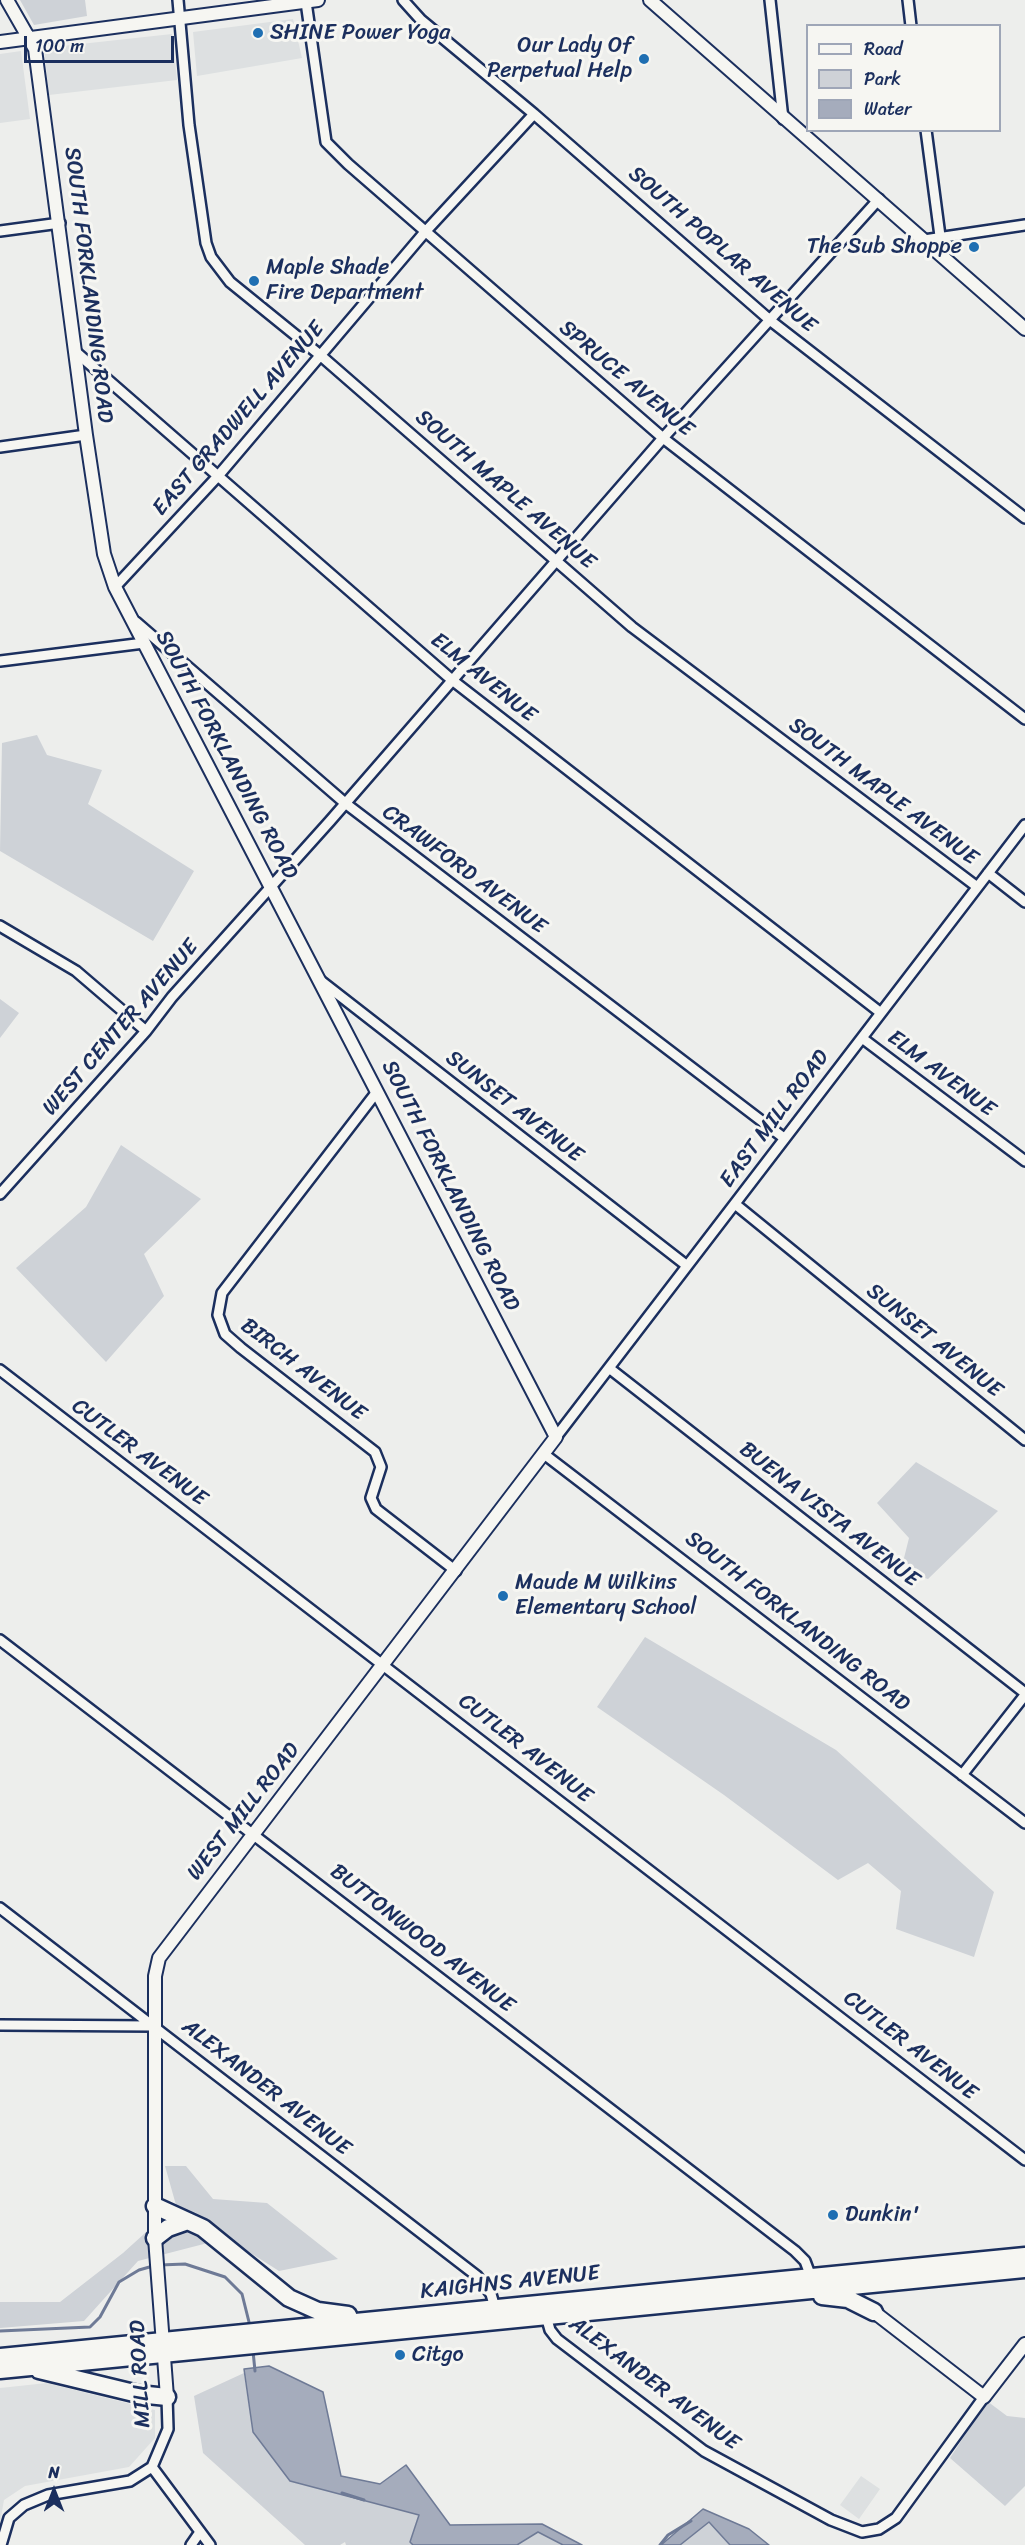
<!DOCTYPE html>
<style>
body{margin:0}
#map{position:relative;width:1025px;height:2545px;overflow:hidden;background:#edeeec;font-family:Sriracha,sans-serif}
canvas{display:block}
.legend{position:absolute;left:806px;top:24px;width:195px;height:108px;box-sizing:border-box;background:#f6f6f2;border:2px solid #9ea6b7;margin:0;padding:8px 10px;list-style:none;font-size:18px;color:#1b2f5e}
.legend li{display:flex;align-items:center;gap:12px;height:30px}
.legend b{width:30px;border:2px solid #9ea6b7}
.north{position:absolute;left:24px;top:2461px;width:60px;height:60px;-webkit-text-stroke:4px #f6f6f2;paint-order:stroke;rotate:0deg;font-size:16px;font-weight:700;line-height:24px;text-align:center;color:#1b2f5e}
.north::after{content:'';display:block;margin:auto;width:21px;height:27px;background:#1b2f5e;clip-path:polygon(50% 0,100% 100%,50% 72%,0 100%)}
.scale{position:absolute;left:24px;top:36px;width:150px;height:27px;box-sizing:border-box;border:3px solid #1b2f5e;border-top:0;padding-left:8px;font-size:18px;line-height:21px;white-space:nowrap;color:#1b2f5e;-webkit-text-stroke:4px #f6f6f2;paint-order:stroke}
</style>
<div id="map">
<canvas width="1025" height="2545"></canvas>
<ul class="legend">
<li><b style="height:8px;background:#f6f6f2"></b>Road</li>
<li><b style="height:16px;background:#ced2d7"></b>Park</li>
<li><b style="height:16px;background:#a5acbc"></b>Water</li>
</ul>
<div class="north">N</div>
<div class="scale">100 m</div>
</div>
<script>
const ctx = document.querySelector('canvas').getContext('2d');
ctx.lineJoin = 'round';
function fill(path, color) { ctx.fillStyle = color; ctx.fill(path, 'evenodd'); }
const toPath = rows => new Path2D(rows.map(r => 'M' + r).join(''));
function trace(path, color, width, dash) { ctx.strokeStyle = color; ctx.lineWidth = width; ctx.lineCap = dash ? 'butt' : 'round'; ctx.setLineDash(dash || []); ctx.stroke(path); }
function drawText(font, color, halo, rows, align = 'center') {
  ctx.font = font + ' Sriracha,sans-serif'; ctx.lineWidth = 6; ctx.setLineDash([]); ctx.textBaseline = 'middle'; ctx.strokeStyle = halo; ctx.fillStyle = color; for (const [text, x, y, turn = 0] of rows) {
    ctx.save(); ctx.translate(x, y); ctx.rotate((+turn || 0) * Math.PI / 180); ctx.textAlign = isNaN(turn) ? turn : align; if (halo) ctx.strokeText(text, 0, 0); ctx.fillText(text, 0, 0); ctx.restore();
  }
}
const built = toPath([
 [293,19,302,58,197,76,193,32],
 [172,34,177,80,49,95,44,48],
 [21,51,30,119,0,123,0,54],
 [47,2383,155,2410,155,2438,129,2467,25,2486,4,2500,0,2523,0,2388],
 [861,2476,880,2489,859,2519,840,2505]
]);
const green = toPath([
 [20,0,85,0,87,16,34,25],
 [37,735,47,755,102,770,88,804,194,871,153,941,0,851,2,743],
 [0,999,19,1013,0,1038],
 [121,1145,201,1199,144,1254,164,1296,106,1362,16,1268,86,1207],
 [916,1462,998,1511,928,1579,901,1570,909,1538,877,1503],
 [645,1637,836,1750,994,1892,974,1957,896,1929,901,1891,868,1863,838,1880,724,1795,597,1707],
 [165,2166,186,2166,213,2199,267,2203,338,2259,279,2271,227,2238,138,2261,84,2321,0,2328,0,2302,60,2302,123,2253,176,2205],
 [244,2373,253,2432,290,2480,419,2515,410,2542,413,2545,346,2545,345,2542,340,2545,305,2545,203,2453,194,2396],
 [987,2401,1007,2416,1025,2418,1025,2486,1005,2506,950,2458],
 [709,2522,730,2545,680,2545],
 [538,2532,563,2545,517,2545]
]);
const water = toPath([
 [269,2366,323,2392,341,2476,380,2484,406,2465,450,2525,542,2524,582,2545,563,2545,538,2532,517,2545,413,2545,410,2542,419,2515,290,2481,253,2432,244,2369,269,2366],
 [703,2509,749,2529,769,2545,730,2545,709,2522,680,2545,661,2545,703,2509]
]);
const stream = toPath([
 [160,2265,185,2264,225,2277,242,2294,250,2326],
 [0,2331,90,2327,100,2317,119,2282,139,2270,153,2266],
 [253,2351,255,2371],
 [342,2493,364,2500],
 [660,2545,668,2535,691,2521]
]);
const street = toPath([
 [178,0,189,125,206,243,211,257,230,282,320,355,632,627,976,886],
 [403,0,421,20,534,114,771,321,1025,518],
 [770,0,783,119],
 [908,0,911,26],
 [306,2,326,142,348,164,663,438,1025,719],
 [926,130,940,236],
 [0,231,60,223],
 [924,240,1025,225],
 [77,353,452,680,881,1013],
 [0,447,86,435],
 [115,587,218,476,425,232,534,114],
 [136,622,345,803,784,1138],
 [0,661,144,643],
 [988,873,1025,902],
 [0,926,76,971,146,1031],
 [321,981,686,1265],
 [862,1038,1025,1161],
 [376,1093,222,1293,218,1315,225,1334,241,1348,375,1452,381,1467,371,1498,376,1509,456,1571],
 [0,1194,146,1031,172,997,330,821,663,438,879,199],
 [735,1204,1025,1440],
 [609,1368,1025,1693],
 [0,1370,1025,2160],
 [556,1437,1025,825],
 [544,1454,1025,1823],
 [0,1640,795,2251,805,2261,811,2277],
 [962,1775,1025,1695],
 [0,1908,477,2276,491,2294,495,2308],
 [0,2025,154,2026],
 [546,2316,550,2330,557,2339,704,2451,831,2520,862,2532,879,2529,896,2518,984,2397],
 [152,2467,210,2545],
 [1,2545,9,2518,24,2505,48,2495,130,2481,152,2467,168,2429,167,2397],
 [191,2545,200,2532]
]);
const secondary = toPath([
 [7,0,35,49,86,435,104,554,115,587,556,1437,159,1958,155,1976,155,2238,167,2397],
 [650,0,1025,329],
 [0,42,318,0],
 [874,2312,984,2397,1025,2344]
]);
const highway = toPath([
 [155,2206,203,2228,289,2298,318,2311,348,2315],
 [155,2238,168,2228,185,2222],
 [822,2296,848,2299,874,2312],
 [0,2357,1025,2256],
 [0,2370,1025,2269],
 [39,2370,138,2394,167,2397]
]);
const markers = [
 [258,33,6,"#1f6fb2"],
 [644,59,6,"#1f6fb2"],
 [974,247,6,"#1f6fb2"],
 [254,281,6,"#1f6fb2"],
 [503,1596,6,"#1f6fb2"],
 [833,2215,6,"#1f6fb2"],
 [400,2355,6,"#1f6fb2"]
];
const poiNames = [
 ["SHINE Power Yoga",270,33],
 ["Our Lady Of",632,46,"right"],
 ["Perpetual Help",632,71,"right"],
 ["The Sub Shoppe",962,247,"right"],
 ["Maple Shade",266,268],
 ["Fire Department",266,293],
 ["Maude M Wilkins",515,1583],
 ["Elementary School",515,1608],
 ["Dunkin'",845,2215],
 ["Citgo",412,2355]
];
const streetNames = [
 ["SOUTH POPLAR AVENUE",722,250,41],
 ["SOUTH FORKLANDING ROAD",88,285,83],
 ["SPRUCE AVENUE",626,379,40],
 ["EAST GRADWELL AVENUE",239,419,-49],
 ["SOUTH MAPLE AVENUE",505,490,41],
 ["ELM AVENUE",483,678,39],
 ["SOUTH FORKLANDING ROAD",226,755,62],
 ["SOUTH MAPLE AVENUE",883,792,37],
 ["CRAWFORD AVENUE",464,870,37],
 ["WEST CENTER AVENUE",121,1028,-49],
 ["ELM AVENUE",941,1074,37],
 ["SUNSET AVENUE",514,1107,38],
 ["EAST MILL ROAD",775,1119,-53],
 ["SOUTH FORKLANDING ROAD",450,1186,63],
 ["SUNSET AVENUE",934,1341,39],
 ["BIRCH AVENUE",303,1370,38],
 ["CUTLER AVENUE",139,1453,37],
 ["BUENA VISTA AVENUE",829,1515,38],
 ["SOUTH FORKLANDING ROAD",797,1622,38],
 ["CUTLER AVENUE",525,1749,38],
 ["WEST MILL ROAD",244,1812,-52],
 ["BUTTONWOOD AVENUE",422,1939,38],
 ["CUTLER AVENUE",910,2046,38],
 ["ALEXANDER AVENUE",266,2088,38],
 ["KAIGHNS AVENUE",510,2283,-6],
 ["MILL ROAD",141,2374,-93],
 ["ALEXANDER AVENUE",654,2384,37]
];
fill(built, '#dde0e1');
fill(green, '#ced2d7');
fill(water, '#a5acbc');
trace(water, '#6e7a96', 1.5);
trace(stream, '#6e7a96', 3);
trace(street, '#1b2f5e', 14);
trace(secondary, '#1b2f5e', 16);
trace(highway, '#1b2f5e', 21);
trace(street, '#f6f6f2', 9);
trace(secondary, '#f6f6f2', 12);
trace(highway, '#f6f6f2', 16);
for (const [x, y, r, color] of markers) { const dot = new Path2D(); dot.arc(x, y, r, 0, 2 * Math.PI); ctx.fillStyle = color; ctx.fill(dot); trace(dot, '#f6f6f2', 2); }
drawText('22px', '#1b2f5e', '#f6f6f2', poiNames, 'left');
drawText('22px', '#1b2f5e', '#f6f6f2', streetNames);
</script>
